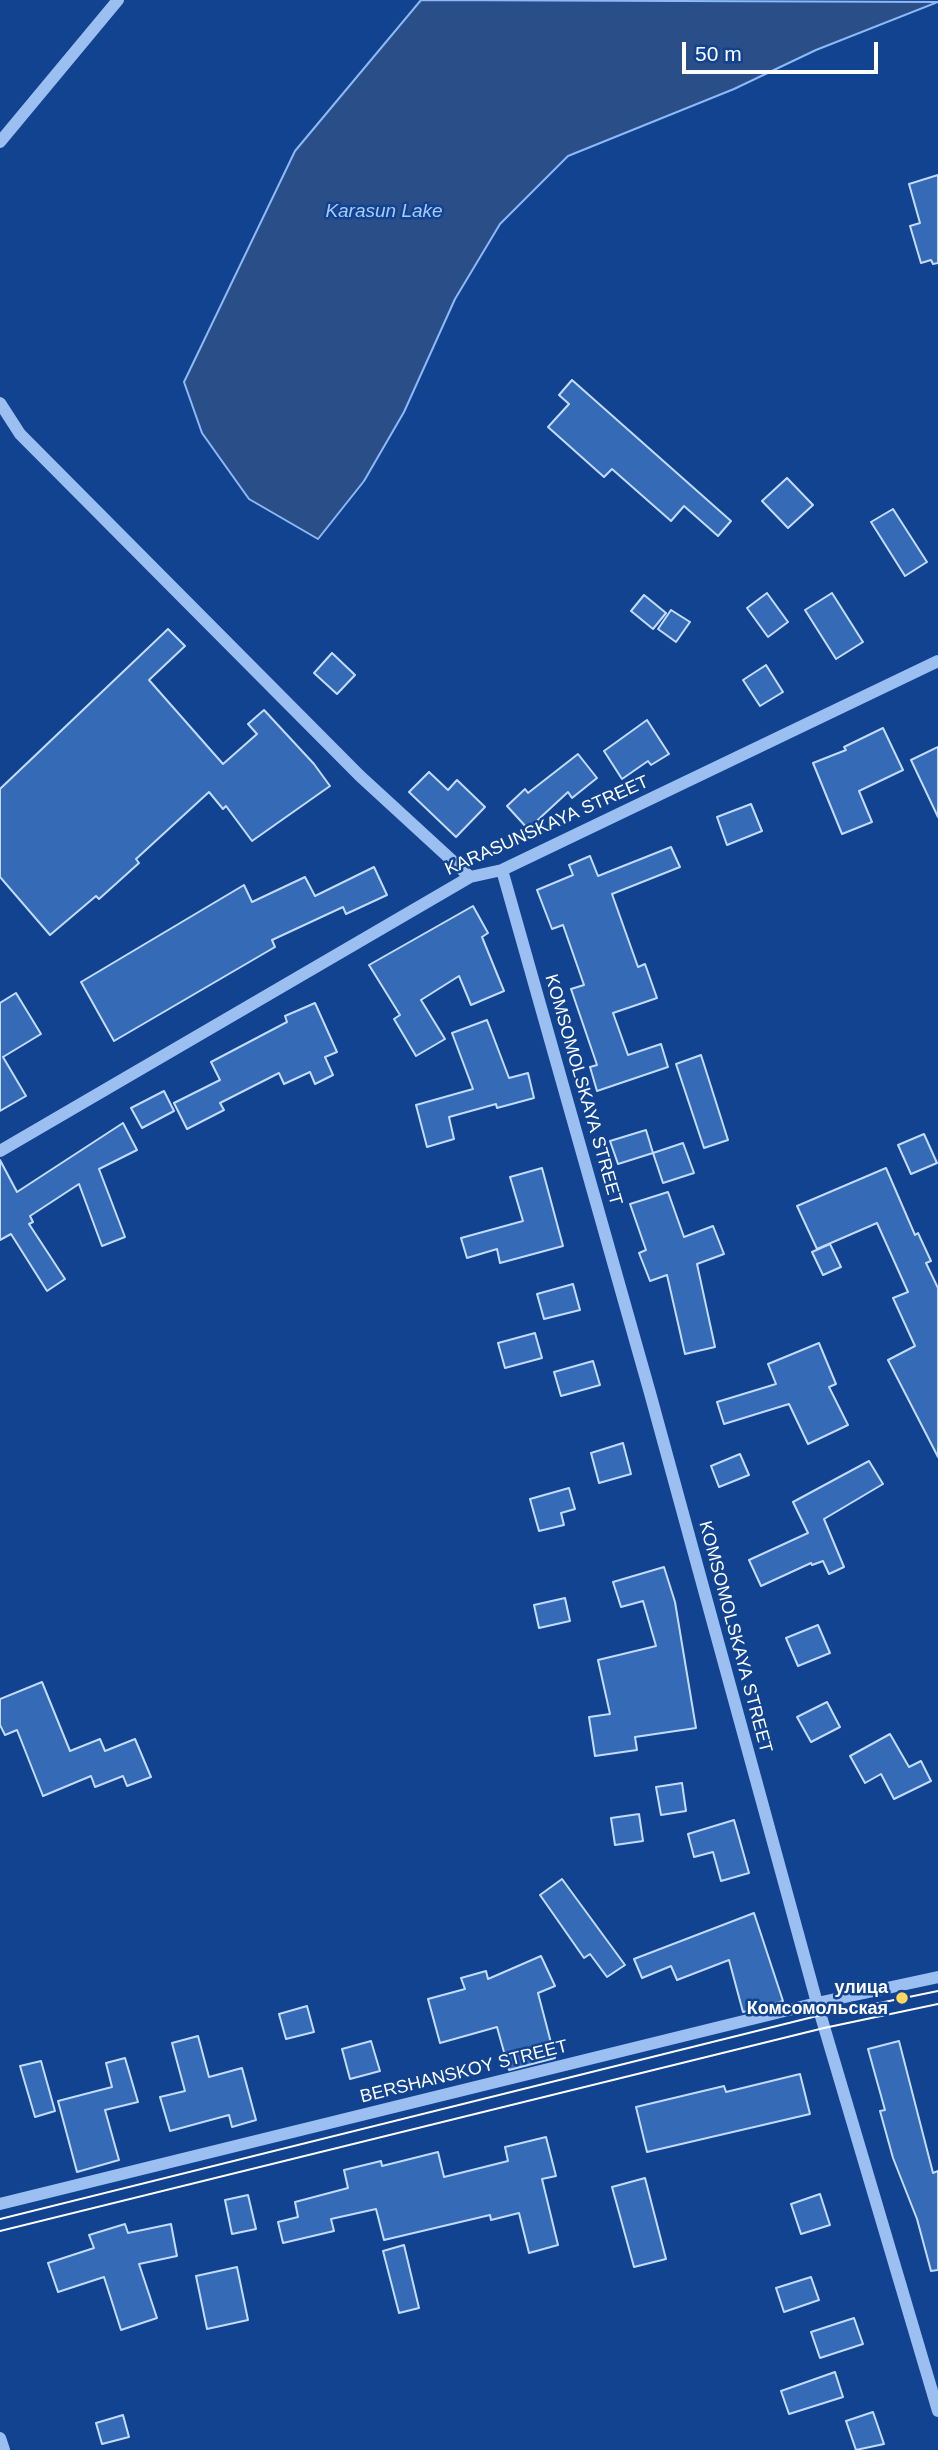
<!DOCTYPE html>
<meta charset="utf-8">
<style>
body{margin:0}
#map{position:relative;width:938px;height:2450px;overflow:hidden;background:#114390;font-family:Helvetica,sans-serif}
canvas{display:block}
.scale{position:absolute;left:682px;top:42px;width:196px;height:32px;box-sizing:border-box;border:4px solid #fff;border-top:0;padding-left:9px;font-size:21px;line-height:24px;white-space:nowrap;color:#fff;-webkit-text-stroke:5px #114390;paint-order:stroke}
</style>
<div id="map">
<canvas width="938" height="2450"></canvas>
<div class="scale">50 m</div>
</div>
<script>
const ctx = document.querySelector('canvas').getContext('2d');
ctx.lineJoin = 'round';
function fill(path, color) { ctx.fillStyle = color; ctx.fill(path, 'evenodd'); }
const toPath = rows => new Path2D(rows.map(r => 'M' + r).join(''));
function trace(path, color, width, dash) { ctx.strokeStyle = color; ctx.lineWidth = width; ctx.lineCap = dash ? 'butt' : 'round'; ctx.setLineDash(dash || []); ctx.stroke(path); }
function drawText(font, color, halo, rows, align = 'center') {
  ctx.font = font + ' Helvetica,sans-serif'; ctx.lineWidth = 5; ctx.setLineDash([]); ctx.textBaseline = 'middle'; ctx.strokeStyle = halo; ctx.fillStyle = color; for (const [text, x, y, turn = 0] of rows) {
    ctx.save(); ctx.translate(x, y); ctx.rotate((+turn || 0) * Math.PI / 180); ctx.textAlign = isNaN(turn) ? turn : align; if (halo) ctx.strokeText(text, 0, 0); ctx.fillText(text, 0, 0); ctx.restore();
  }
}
const water = toPath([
 [421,0,938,2,816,50,734,89,568,156,500,224,455,299,404,412,364,481,318,539,249,499,202,433,184,382,295,151,421,0]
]);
const building = toPath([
 [938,175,938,263,933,264,931,260,921,263,910,226,920,223,909,184,938,175],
 [572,380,731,521,718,536,684,506,671,521,612,469,604,477,548,427,569,404,559,395,572,380],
 [787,478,813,505,788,528,762,501,787,478],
 [893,509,927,562,905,576,871,522,893,509],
 [767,593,788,622,768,637,747,608,767,593],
 [832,593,863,642,836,659,805,610,832,593],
 [644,595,666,613,653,629,631,611,644,595],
 [671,610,690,622,676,642,658,629,671,610],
 [168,629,185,646,149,680,223,764,257,734,248,724,264,710,314,764,330,786,252,841,226,806,223,809,209,792,136,859,139,863,99,899,96,896,50,935,0,877,0,789,168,629],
 [332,653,355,675,337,694,314,673,332,653],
 [766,665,783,692,760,706,743,680,766,665],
 [647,720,669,754,651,765,648,761,622,779,604,751,647,720],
 [883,728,903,770,859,791,872,822,842,834,813,763,846,750,844,747,883,728],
 [938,747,938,817,911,760,938,747],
 [578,754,597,778,572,798,568,792,528,829,507,806,525,789,528,793,578,754],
 [429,772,448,790,457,780,485,807,456,837,409,792,429,772],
 [751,804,762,831,727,845,717,817,751,804],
 [671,847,680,867,612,894,638,967,645,964,657,998,613,1013,628,1055,661,1044,668,1067,597,1091,590,1067,597,1065,571,989,584,985,563,925,552,929,537,890,573,875,569,865,590,856,598,876,671,847],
 [374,867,387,895,346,914,343,907,272,940,275,947,114,1041,81,982,244,885,252,902,305,877,315,896,374,867],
 [473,906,488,933,482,937,504,991,471,1005,459,976,421,1000,445,1039,416,1056,394,1019,400,1015,369,965,473,906],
 [16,993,41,1034,3,1057,26,1096,0,1111,0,1003,16,993],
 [315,1003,337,1052,325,1057,333,1075,315,1084,310,1072,284,1084,279,1073,220,1103,224,1110,187,1129,174,1103,220,1080,211,1062,287,1022,285,1016,315,1003],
 [487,1020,509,1078,528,1073,534,1098,497,1108,496,1104,449,1117,454,1139,427,1147,416,1105,473,1089,452,1033,487,1020],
 [701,1055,728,1140,704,1148,676,1064,701,1055],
 [164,1091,174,1111,142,1128,131,1108,164,1091],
 [123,1123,137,1150,99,1169,125,1237,102,1246,79,1184,30,1216,33,1222,29,1224,65,1279,47,1291,11,1234,0,1240,0,1160,17,1192,123,1123],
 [646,1130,653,1153,618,1164,610,1141,646,1130],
 [924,1134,937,1163,911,1174,898,1145,924,1134],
 [683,1143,694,1173,663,1183,653,1153,683,1143],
 [542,1168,563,1246,500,1263,497,1249,467,1258,461,1238,523,1221,510,1177,542,1168],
 [886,1168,915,1235,918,1233,931,1261,926,1263,938,1288,938,1457,888,1360,915,1346,893,1298,908,1292,877,1223,817,1249,797,1206,886,1168],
 [668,1192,684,1237,713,1226,724,1254,697,1264,715,1347,685,1354,667,1275,650,1281,639,1253,646,1250,630,1204,668,1192],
 [830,1244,841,1267,823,1275,812,1252,830,1244],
 [573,1284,580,1310,544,1319,537,1294,573,1284],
 [535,1333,542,1358,505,1368,498,1343,535,1333],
 [819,1343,836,1384,829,1387,848,1425,808,1444,789,1404,724,1424,717,1402,776,1384,768,1364,819,1343],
 [593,1361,600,1385,561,1396,554,1372,593,1361],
 [623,1443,631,1474,599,1483,591,1453,623,1443],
 [740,1454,749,1475,719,1487,711,1466,740,1454],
 [869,1461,883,1484,824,1519,844,1567,829,1574,823,1561,812,1565,811,1563,761,1586,749,1560,808,1533,793,1502,869,1461],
 [569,1488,575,1509,561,1513,564,1525,539,1531,530,1499,569,1488],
 [664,1567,675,1602,696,1728,635,1737,637,1750,595,1756,589,1717,610,1714,598,1660,656,1646,643,1601,621,1607,613,1582,664,1567],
 [565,1598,570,1621,539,1628,534,1605,565,1598],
 [818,1625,830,1653,798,1666,786,1638,818,1625],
 [42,1682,70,1751,100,1739,105,1751,135,1739,151,1777,127,1786,123,1776,95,1787,91,1776,43,1796,17,1730,5,1735,0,1725,0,1699,42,1682],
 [827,1702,840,1727,811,1742,797,1717,827,1702],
 [890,1734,909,1767,921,1761,931,1781,894,1799,881,1774,865,1783,850,1756,890,1734],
 [682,1783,686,1811,661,1815,656,1787,682,1783],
 [639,1814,643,1841,615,1845,611,1818,639,1814],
 [734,1820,749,1873,721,1881,713,1852,694,1857,688,1834,734,1820],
 [562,1879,625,1965,607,1977,590,1954,584,1958,540,1895,562,1879],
 [754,1913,783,2001,743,2012,729,1960,677,1980,671,1966,642,1978,634,1959,754,1913],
 [541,1956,555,1986,538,1993,555,2058,509,2070,497,2027,440,2043,428,1999,465,1989,461,1978,486,1971,488,1979,541,1956],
 [307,2006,314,2032,286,2039,279,2014,307,2006],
 [198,2036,209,2077,242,2068,256,2120,232,2127,229,2115,170,2131,160,2097,185,2091,172,2043,198,2036],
 [371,2041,380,2071,350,2079,342,2049,371,2041],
 [899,2041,933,2173,938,2171,938,2270,931,2271,917,2219,893,2158,880,2111,885,2110,868,2049,899,2041],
 [125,2058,138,2102,105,2110,119,2160,77,2172,58,2101,112,2087,106,2063,125,2058],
 [41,2061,55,2111,35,2117,20,2066,41,2061],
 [800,2074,810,2114,647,2152,636,2107,724,2086,726,2092,800,2074],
 [546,2137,556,2176,542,2179,558,2245,529,2253,519,2213,491,2220,490,2215,384,2240,376,2209,331,2219,334,2231,283,2243,278,2222,298,2217,295,2202,348,2188,344,2170,381,2161,382,2166,438,2152,444,2177,508,2161,505,2147,546,2137],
 [645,2178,666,2259,634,2267,612,2187,645,2178],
 [820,2194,830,2225,801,2234,791,2204,820,2194],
 [248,2195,256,2229,232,2234,225,2200,248,2195],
 [125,2224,128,2233,171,2224,177,2256,139,2264,157,2318,121,2330,104,2277,58,2292,48,2263,94,2248,89,2235,125,2224],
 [404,2245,419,2308,399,2313,383,2251,404,2245],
 [237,2267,248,2320,207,2329,196,2276,237,2267],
 [811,2277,819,2300,784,2312,776,2288,811,2277],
 [854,2318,863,2344,820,2358,811,2332,854,2318],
 [835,2372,843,2397,789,2414,781,2391,835,2372],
 [873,2412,884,2444,856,2450,846,2421,873,2412],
 [123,2415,129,2437,102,2444,96,2423,123,2415]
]);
const minor = toPath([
 [0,142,118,0],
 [0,403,20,434,360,776,470,877],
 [502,870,650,1393,817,2003,938,2411],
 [0,1151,470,877,502,870,938,661],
 [0,2204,817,2003,938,1977],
 [0,2438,4,2450]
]);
const tram = toPath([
 [0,2219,821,2015,938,1991],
 [0,2231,824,2028,938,2004]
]);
const markers = [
 [902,1998,7,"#ffd75d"]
];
const streetNames = [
 ["KARASUNSKAYA STREET",547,826,-24],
 ["KOMSOMOLSKAYA STREET",583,1090,74],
 ["KOMSOMOLSKAYA STREET",735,1637,75],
 ["BERSHANSKOY STREET",464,2072,-14]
];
const poiNames = [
 ["улица",888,1988],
 ["Комсомольская",888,2009]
];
const waterNames = [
 ["Karasun Lake",384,212]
];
fill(water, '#2a4f88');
trace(water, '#8db9f6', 2);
fill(building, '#356ab7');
trace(building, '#c3dbfd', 2);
trace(minor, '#9cbff2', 12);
trace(tram, '#fff', 2);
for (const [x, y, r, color] of markers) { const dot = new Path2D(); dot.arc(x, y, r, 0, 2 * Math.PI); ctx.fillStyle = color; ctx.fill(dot); trace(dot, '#114390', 2.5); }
drawText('18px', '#fff', '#114390', streetNames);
drawText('bold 18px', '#fff', '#114390', poiNames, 'right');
drawText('italic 19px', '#a8c9f9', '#114390', waterNames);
</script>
